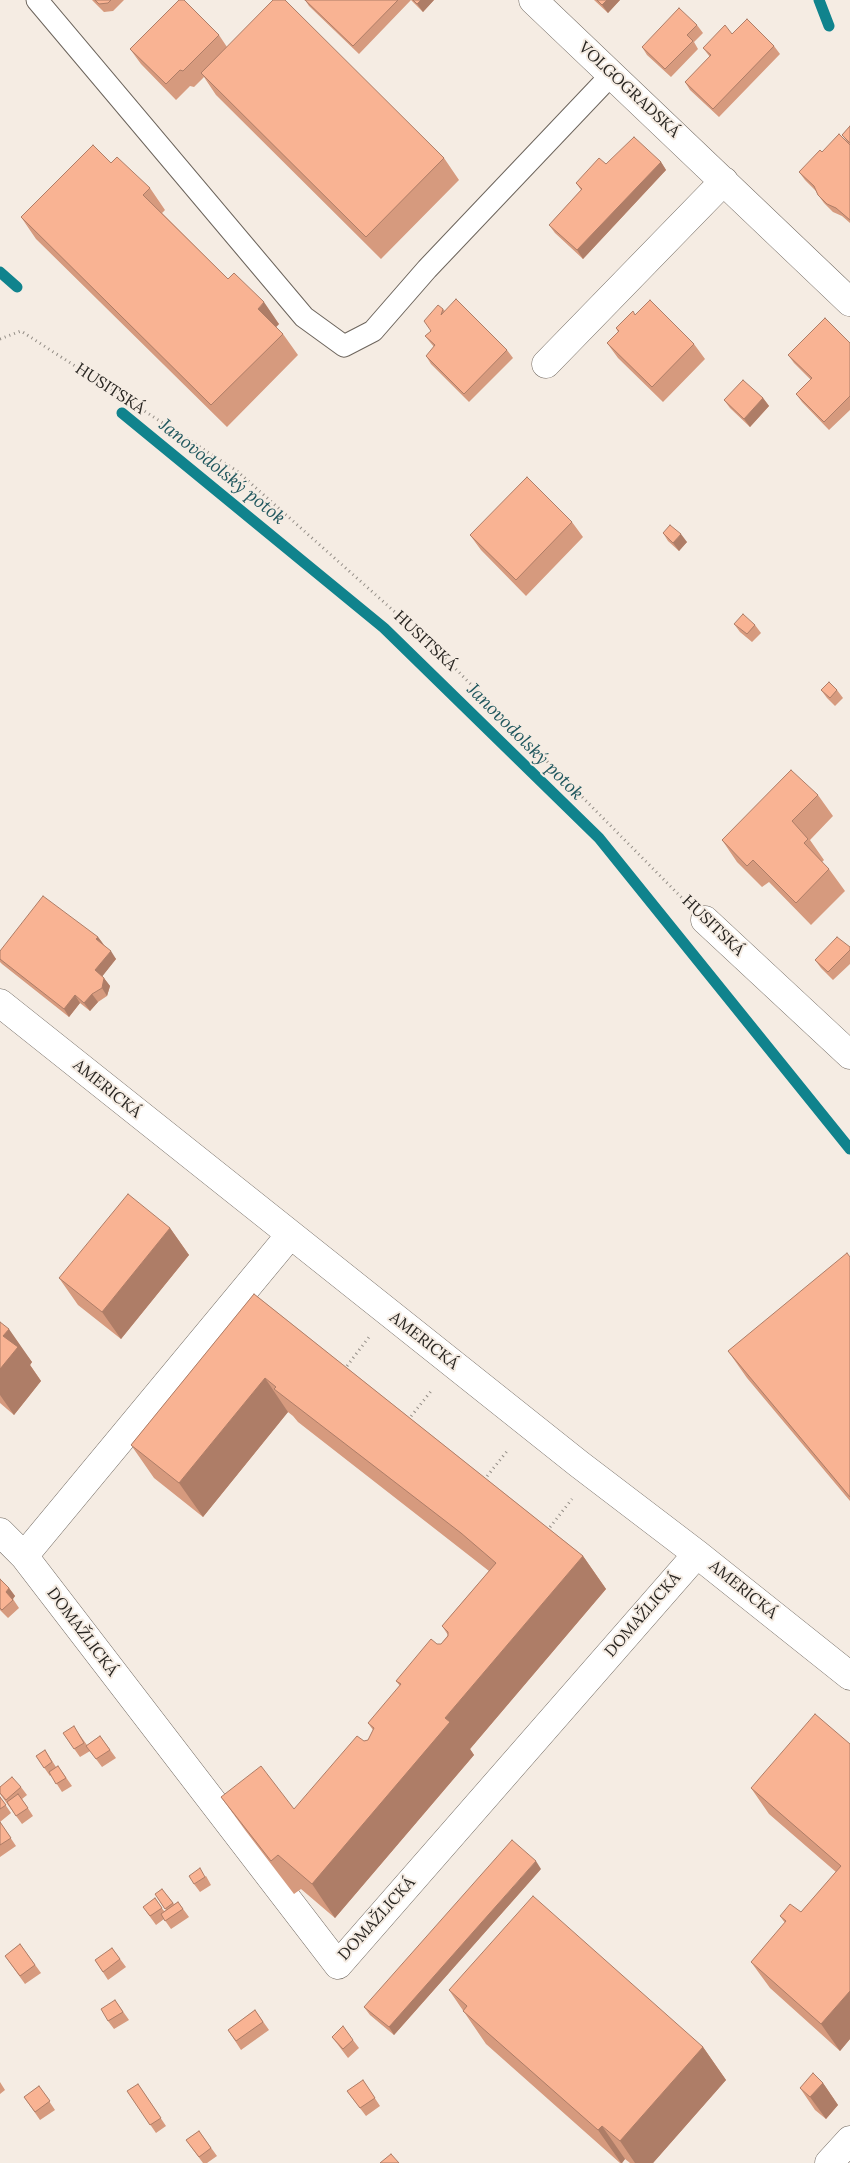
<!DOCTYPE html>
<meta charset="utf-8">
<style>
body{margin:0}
canvas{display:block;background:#f5ece3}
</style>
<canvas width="850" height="2163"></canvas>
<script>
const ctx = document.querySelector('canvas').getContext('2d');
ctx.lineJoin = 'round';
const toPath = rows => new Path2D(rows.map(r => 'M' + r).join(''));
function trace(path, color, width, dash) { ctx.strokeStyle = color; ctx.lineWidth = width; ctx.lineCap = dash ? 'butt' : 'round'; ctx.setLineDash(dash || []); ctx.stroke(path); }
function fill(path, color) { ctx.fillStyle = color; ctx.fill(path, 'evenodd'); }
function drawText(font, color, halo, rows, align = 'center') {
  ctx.font = font + ' Lora,serif'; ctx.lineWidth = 4; ctx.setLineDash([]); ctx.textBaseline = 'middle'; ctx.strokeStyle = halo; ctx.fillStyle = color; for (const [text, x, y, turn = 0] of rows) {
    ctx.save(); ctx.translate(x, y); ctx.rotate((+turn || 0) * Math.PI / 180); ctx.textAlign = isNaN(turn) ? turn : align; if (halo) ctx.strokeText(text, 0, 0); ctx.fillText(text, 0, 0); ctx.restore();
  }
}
const stream = toPath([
 [819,0,829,26],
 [0,272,17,287],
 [122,413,384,628,599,838,850,1149]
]);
const path = toPath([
 [0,339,21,331,237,471,433,646,682,898],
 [344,1370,369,1337],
 [408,1420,432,1390],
 [484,1480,508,1450],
 [547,1531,572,1499]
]);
const lane = toPath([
 [37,0,304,317,344,346,373,331,427,269,612,74]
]);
const street = toPath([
 [533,0,850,302],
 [546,364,724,181],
 [705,920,850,1055],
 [0,1003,579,1464,697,1554,850,1676],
 [0,1532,24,1556,338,1965,697,1554],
 [24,1556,290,1235]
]);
const secondary = toPath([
 [829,2163,850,2140]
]);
const wall = toPath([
 [92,0,124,0,113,11,104,12],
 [305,0,434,0,423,12,411,0,359,54,309,6],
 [594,0,620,0,608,13],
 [697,25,703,33,694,42,698,49,671,77,647,55,642,47],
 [732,34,774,46,780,54,719,117,690,90,685,82,710,57,703,48],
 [219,35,227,47,444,158,459,180,381,259,216,95,204,77,194,87,190,86,176,100,141,64,130,49],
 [850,126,850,223,842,216,833,212,824,203,818,195,816,191,805,180,799,172,822,152,848,143,842,135],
 [661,162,666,170,583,259,555,233,549,225,581,190,576,183,606,164],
 [111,163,150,188,165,210,162,213,228,279,279,324,276,327,283,334,298,355,227,427,36,239,21,217],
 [443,309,445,311,507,350,513,358,469,402,431,364,426,356,434,347,425,336,431,331],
 [635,315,694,344,705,359,663,402,618,358,607,343,618,332,616,328],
 [850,343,850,410,829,430,802,402,796,394,811,380,794,363,788,355],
 [763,398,769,406,750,427,730,408,724,400],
 [572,522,583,537,526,596,481,550,470,535],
 [663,533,687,542,679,551,668,541],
 [734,624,755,625,761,633,752,642,740,632],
 [821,690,837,690,843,698,835,706,827,698],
 [818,795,833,816,810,840,824,860,822,862,829,869,845,891,811,925,769,882,762,887,737,862,722,840],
 [98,937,104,945,116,959,102,976,110,986,107,996,98,1002,90,1011,80,1003,69,1017,2,964,0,962,0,951],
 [850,947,850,964,833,980,821,968,815,960],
 [170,1228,189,1255,121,1339,78,1305,59,1278],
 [850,1257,850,1501,747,1378,728,1351],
 [254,1294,583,1556,606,1589,470,1749,474,1755,335,1918,301,1889,294,1894,245,1830,221,1797,294,1809,364,1741,368,1740,373,1730,368,1723,400,1686,396,1681,437,1644,441,1644,448,1635,442,1626,489,1571,298,1422,293,1416,288,1412,203,1517,154,1478,131,1445],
 [0,1322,32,1362,30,1365,41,1381,14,1415,0,1403],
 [0,1579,9,1588,15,1596,13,1599,19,1608,8,1618,0,1610],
 [63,1733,79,1734,87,1745,100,1736,116,1758,102,1767,90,1751,80,1757],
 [850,1744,850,2039,840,2051,770,1988,751,1962,785,1923,780,1916,801,1912,836,1872,769,1814,751,1788],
 [45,1750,56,1767,58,1766,72,1786,62,1792,51,1775,50,1776,36,1756],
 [21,1787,27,1795,22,1799,33,1816,22,1824,0,1794],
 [0,1797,11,1813,0,1822],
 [0,1822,16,1846,0,1857],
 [541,1869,394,2035,370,2015,364,2007],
 [206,1876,211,1885,200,1892,194,1884],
 [162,1889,174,1904,178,1902,189,1917,171,1929,164,1919,156,1925,143,1907,155,1898,164,1911,166,1910,155,1894],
 [20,1944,41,1973,25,1984,5,1956],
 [112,1948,126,1967,108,1980,95,1960],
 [449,1990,703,2047,726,2080,653,2163,630,2163,625,2159,622,2163,620,2163,486,2044],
 [115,2000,129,2020,114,2029,108,2021],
 [255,2010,269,2030,241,2050,228,2030],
 [332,2037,353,2040,359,2048,348,2058],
 [363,2080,380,2106,366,2116,347,2091],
 [0,2082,5,2090,0,2094],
 [823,2083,838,2105,826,2119,815,2110,800,2088],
 [138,2084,166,2126,156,2133,127,2091],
 [39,2086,55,2110,40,2120,24,2097],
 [199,2131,217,2156,207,2163,203,2163,186,2140]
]);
const shadedWall = toPath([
 [421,0,434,0,423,12,417,4],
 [607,0,620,0,608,13,602,5],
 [661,162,666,170,583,259,577,250],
 [264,302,279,324,273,330,258,309],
 [763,398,769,406,750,427,744,419],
 [681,534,687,542,679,551,673,543],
 [98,937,104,945,96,939],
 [111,951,116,959,101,978,95,970],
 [104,978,110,986,107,996,102,988],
 [92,994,98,1002,90,1011,84,1003],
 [75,995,80,1003,69,1017,64,1009],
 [170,1228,189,1255,121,1339,102,1312],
 [9,1329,32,1362,30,1365,41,1381,14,1415,0,1395,0,1369,3,1336],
 [265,1378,288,1412,203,1517,179,1483],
 [583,1556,606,1589,470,1749,474,1755,335,1918,312,1884,445,1718],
 [9,1588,15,1596,12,1600,6,1592],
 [536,1861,541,1869,394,2035,389,2027],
 [850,1991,850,2039,840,2051,821,2024],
 [703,2047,726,2080,653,2163,635,2163,620,2141],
 [823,2083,838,2105,826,2119,810,2097],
 [602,2126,625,2159,622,2163,621,2163,598,2130]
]);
const building = toPath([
 [95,0,111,0,108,3,99,4,95,0],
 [179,0,184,0,219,35,183,71,180,70,166,84,130,49,179,0],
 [273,0,285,0,444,158,366,237,201,73,273,0],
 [305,0,398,0,353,46,305,0],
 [413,0,421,0,417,4,413,0],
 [597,0,607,0,602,5,597,0],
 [679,8,697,25,687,35,693,41,665,69,642,47,679,8],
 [747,19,774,46,713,109,685,82,711,55,703,48,725,25,732,34,747,19],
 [850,126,850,143,842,135,850,126],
 [839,134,850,145,850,220,836,208,827,204,818,195,814,186,799,172,820,150,822,152,839,134],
 [634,137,661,162,577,250,549,225,582,189,576,183,599,158,606,164,634,137],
 [93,145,111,163,117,157,150,188,143,195,228,279,234,273,264,302,258,309,283,334,211,405,21,217,93,145],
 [456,299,507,350,464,394,426,356,435,345,425,336,431,331,424,321,438,305,443,309,441,315,456,299],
 [650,300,694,344,652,387,607,343,619,331,616,328,633,311,635,315,650,300],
 [825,318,850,343,850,396,824,422,796,394,812,378,788,355,825,318],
 [743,380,763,398,744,419,724,400,743,380],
 [527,477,572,522,516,580,470,535,527,477],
 [670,525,681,534,673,543,663,533,670,525],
 [743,614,755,625,747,634,734,624,743,614],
 [829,682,837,690,830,698,821,690,829,682],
 [791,770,818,795,792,821,808,839,804,843,829,869,796,903,753,860,747,866,722,840,791,770],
 [43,896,98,937,96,939,111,951,95,970,104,978,102,988,92,994,84,1003,75,995,64,1009,0,959,0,951,43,896],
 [837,937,850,947,850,950,828,972,815,960,837,937],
 [128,1194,170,1228,102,1312,59,1278,128,1194],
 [847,1253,850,1257,850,1497,728,1351,847,1253],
 [254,1294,583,1556,445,1718,450,1722,312,1884,278,1855,271,1861,221,1797,261,1766,294,1809,357,1736,364,1741,368,1740,374,1728,368,1723,401,1684,396,1681,431,1639,437,1644,441,1644,448,1636,448,1632,442,1626,496,1563,461,1533,274,1389,276,1387,265,1378,179,1483,131,1445,254,1294],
 [0,1322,9,1329,3,1336,18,1347,0,1369,0,1322],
 [0,1579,9,1588,6,1592,13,1600,2,1610,0,1608,0,1579],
 [815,1714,850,1744,850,1991,821,2024,751,1962,786,1921,780,1916,790,1904,801,1912,841,1866,751,1788,815,1714],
 [74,1726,84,1743,74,1749,63,1733,74,1726],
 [100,1736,110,1750,96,1759,86,1746,100,1736],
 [45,1750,52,1762,44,1768,36,1756,45,1750],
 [58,1766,66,1778,56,1784,49,1772,58,1766],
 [12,1777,21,1787,6,1800,0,1793,0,1787,12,1777],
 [18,1794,28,1808,16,1816,7,1802,18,1794],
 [0,1797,6,1805,0,1809,0,1797],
 [0,1822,11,1838,0,1845,0,1822],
 [512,1840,536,1861,389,2027,364,2007,512,1840],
 [200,1868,205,1877,194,1884,189,1876,200,1868],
 [162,1889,173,1903,165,1909,155,1894,162,1889],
 [533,1896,703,2047,620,2141,602,2126,598,2130,463,2011,467,2006,449,1990,533,1896],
 [155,1898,162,1908,150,1916,143,1907,155,1898],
 [178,1902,183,1909,165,1921,161,1914,178,1902],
 [20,1944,35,1965,20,1976,5,1956,20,1944],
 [112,1948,120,1959,103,1972,95,1960,112,1948],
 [115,2000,123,2012,108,2021,101,2009,115,2000],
 [255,2010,263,2022,236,2041,228,2030,255,2010],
 [343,2026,353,2040,343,2049,332,2037,343,2026],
 [813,2073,823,2083,810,2097,800,2088,813,2073],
 [363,2080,375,2098,360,2108,347,2091,363,2080],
 [138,2084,161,2118,150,2125,127,2091,138,2084],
 [39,2086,50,2101,35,2112,24,2097,39,2086],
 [199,2131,211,2148,199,2157,186,2140,199,2131],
 [391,2154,399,2163,380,2163,391,2154]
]);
const streetNames = [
 ["VOLGOGRADSKÁ",629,90,43],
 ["HUSITSKÁ",110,389,33],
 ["HUSITSKÁ",425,641,43],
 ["HUSITSKÁ",713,926,44],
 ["AMERICKÁ",107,1089,39],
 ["AMERICKÁ",424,1341,38],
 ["AMERICKÁ",743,1590,39],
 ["DOMAŽLICKÁ",643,1615,-49],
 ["DOMAŽLICKÁ",82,1632,53],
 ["DOMAŽLICKÁ",377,1919,-48]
];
const waterNames = [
 ["Janovodolský potok",222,472,39],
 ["Janovodolský potok",525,742,45]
];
trace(stream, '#10838d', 11);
trace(lane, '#6d655d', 23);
trace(street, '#6d655d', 29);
trace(secondary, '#6d655d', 29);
trace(path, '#938d86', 3, [1, 4]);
trace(lane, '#fff', 21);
trace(street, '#fff', 28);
trace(secondary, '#fff', 28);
fill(wall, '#d69a7e');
fill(shadedWall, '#ae7d67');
fill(building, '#f9b393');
trace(building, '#ae7d67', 1);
drawText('16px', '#282521', '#f5ece3', streetNames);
drawText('italic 18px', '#1f565d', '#f5ece3', waterNames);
</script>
